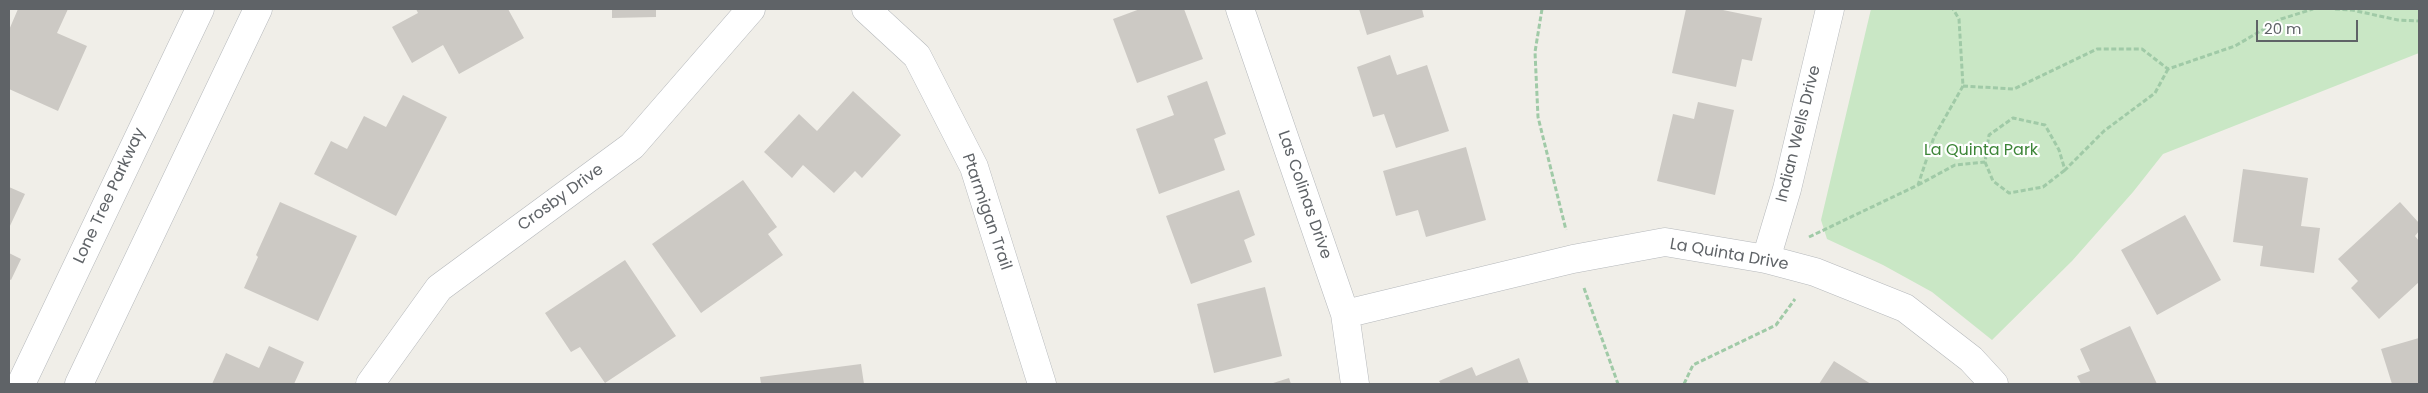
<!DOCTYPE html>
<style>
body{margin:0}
#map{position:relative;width:2428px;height:393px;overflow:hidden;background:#f0eee8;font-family:Poppins,sans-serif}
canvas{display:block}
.frame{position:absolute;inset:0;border:10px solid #5f6367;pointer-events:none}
.scale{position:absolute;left:2256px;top:20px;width:102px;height:22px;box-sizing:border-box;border:2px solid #5f6367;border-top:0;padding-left:6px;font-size:15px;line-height:18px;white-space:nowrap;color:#5f6367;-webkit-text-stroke:4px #fff;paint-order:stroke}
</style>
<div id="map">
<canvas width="2428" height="393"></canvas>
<div class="frame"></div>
<div class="scale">20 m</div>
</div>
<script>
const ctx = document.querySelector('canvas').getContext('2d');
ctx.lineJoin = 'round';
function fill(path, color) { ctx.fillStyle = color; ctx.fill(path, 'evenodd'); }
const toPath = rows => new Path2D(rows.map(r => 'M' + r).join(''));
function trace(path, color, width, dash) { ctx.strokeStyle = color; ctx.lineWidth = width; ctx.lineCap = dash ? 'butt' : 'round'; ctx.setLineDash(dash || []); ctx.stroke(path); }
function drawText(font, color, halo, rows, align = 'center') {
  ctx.font = font + ' Poppins,sans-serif'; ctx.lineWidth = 4.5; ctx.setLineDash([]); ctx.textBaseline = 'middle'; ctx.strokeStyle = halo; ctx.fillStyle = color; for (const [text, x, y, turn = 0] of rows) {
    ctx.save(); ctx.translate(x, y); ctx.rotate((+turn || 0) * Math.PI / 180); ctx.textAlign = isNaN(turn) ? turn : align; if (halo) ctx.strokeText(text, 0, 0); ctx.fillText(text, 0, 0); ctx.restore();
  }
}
const green = toPath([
 [1871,9,2419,9,2419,53,2163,154,2133,192,2072,261,1992,340,1932,292,1883,265,1827,239,1821,220]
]);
const building = toPath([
 [18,9,68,9,57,33,87,46,58,111,9,89,9,30],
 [416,9,508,9,524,38,459,74,443,45,412,63,392,27,418,13],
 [612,9,656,9,656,17,612,18],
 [1140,9,1184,9,1203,59,1137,83,1113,19],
 [1359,9,1422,9,1424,17,1367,35],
 [1686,9,1718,9,1762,18,1752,61,1742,59,1736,87,1672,73],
 [1390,55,1397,75,1427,65,1449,131,1396,148,1384,114,1373,117,1357,67],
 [1207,81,1226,134,1214,139,1225,170,1159,194,1136,129,1174,115,1167,96],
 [853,91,901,135,862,178,855,171,834,193,803,165,792,178,764,152,799,114,817,131],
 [403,95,447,117,396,216,314,174,331,141,347,149,364,116,386,127],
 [1698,102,1734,110,1715,195,1657,181,1673,114,1694,119],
 [1466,147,1486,220,1426,237,1418,210,1396,216,1383,171],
 [2243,169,2308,178,2301,226,2320,228,2314,273,2260,266,2263,246,2233,242],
 [743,180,777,227,768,234,783,255,701,313,652,244],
 [9,187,25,194,9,228],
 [1239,190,1255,235,1244,240,1252,262,1191,284,1166,216],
 [280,202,357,236,318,321,244,288,258,257,256,255],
 [2400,202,2419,223,2419,231,2415,236,2419,241,2419,282,2379,319,2351,288,2358,281,2338,259],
 [2185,215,2221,280,2157,315,2121,250],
 [9,253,21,259,11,280,9,279],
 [625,260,676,336,605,383,580,347,571,352,545,313],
 [1265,287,1282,356,1214,373,1197,304],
 [2130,326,2157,384,2081,384,2077,376,2090,371,2080,349],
 [2419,338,2419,384,2392,384,2381,349],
 [269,346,304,362,294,384,212,384,226,353,259,368],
 [1519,358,1529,384,1441,384,1439,381,1472,367,1476,376],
 [1834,361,1871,384,1819,384],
 [861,364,864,384,761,384,760,377],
 [1289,378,1291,384,1270,384]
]);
const path = toPath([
 [1542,9,1535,52,1538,117,1566,230],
 [2335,9,2352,10,2398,20,2419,21],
 [1963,86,2014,89,2097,49,2142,49,2168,69,2235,46,2281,19,2313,9],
 [1985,162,1993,181,2009,193,2043,187,2065,170],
 [1918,185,1955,165,1985,162,1989,135,2013,118,2045,125,2059,150,2065,170,2104,131,2155,93,2168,69],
 [1809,237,1918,185,1934,137,1963,86,1959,19,1953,9],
 [1584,288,1618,384],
 [1684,384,1693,365,1776,325,1795,299]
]);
const minor = toPath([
 [866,9,917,56,974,167,1042,384],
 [1240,9,1345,314,1355,384],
 [1766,259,1787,189,1830,9],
 [1345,314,1573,259,1665,242,1766,259,1815,272,1905,308,1971,359,1994,384],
 [370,384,439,288,632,146,751,9]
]);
const tertiary = toPath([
 [21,384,200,9],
 [79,384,258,9]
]);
const streetNames = [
 ["Indian Wells Drive",1799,134,-76],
 ["Las Colinas Drive",1304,195,71],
 ["Lone Tree Parkway",110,196,-65],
 ["Crosby Drive",561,198,-36],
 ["Ptarmigan Trail",986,212,71],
 ["La Quinta Drive",1729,255,10]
];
const parkNames = [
 ["La Quinta Park",1981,151]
];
fill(green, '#c9e7c5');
fill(building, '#ccc9c4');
trace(minor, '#b5b8bb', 29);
trace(tertiary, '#b5b8bb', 29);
trace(path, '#a0caa7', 3, [5, 2.5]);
trace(minor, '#fff', 28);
trace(tertiary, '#fff', 28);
drawText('16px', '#5f6367', '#fff', streetNames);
drawText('16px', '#3d8538', '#fff', parkNames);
</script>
